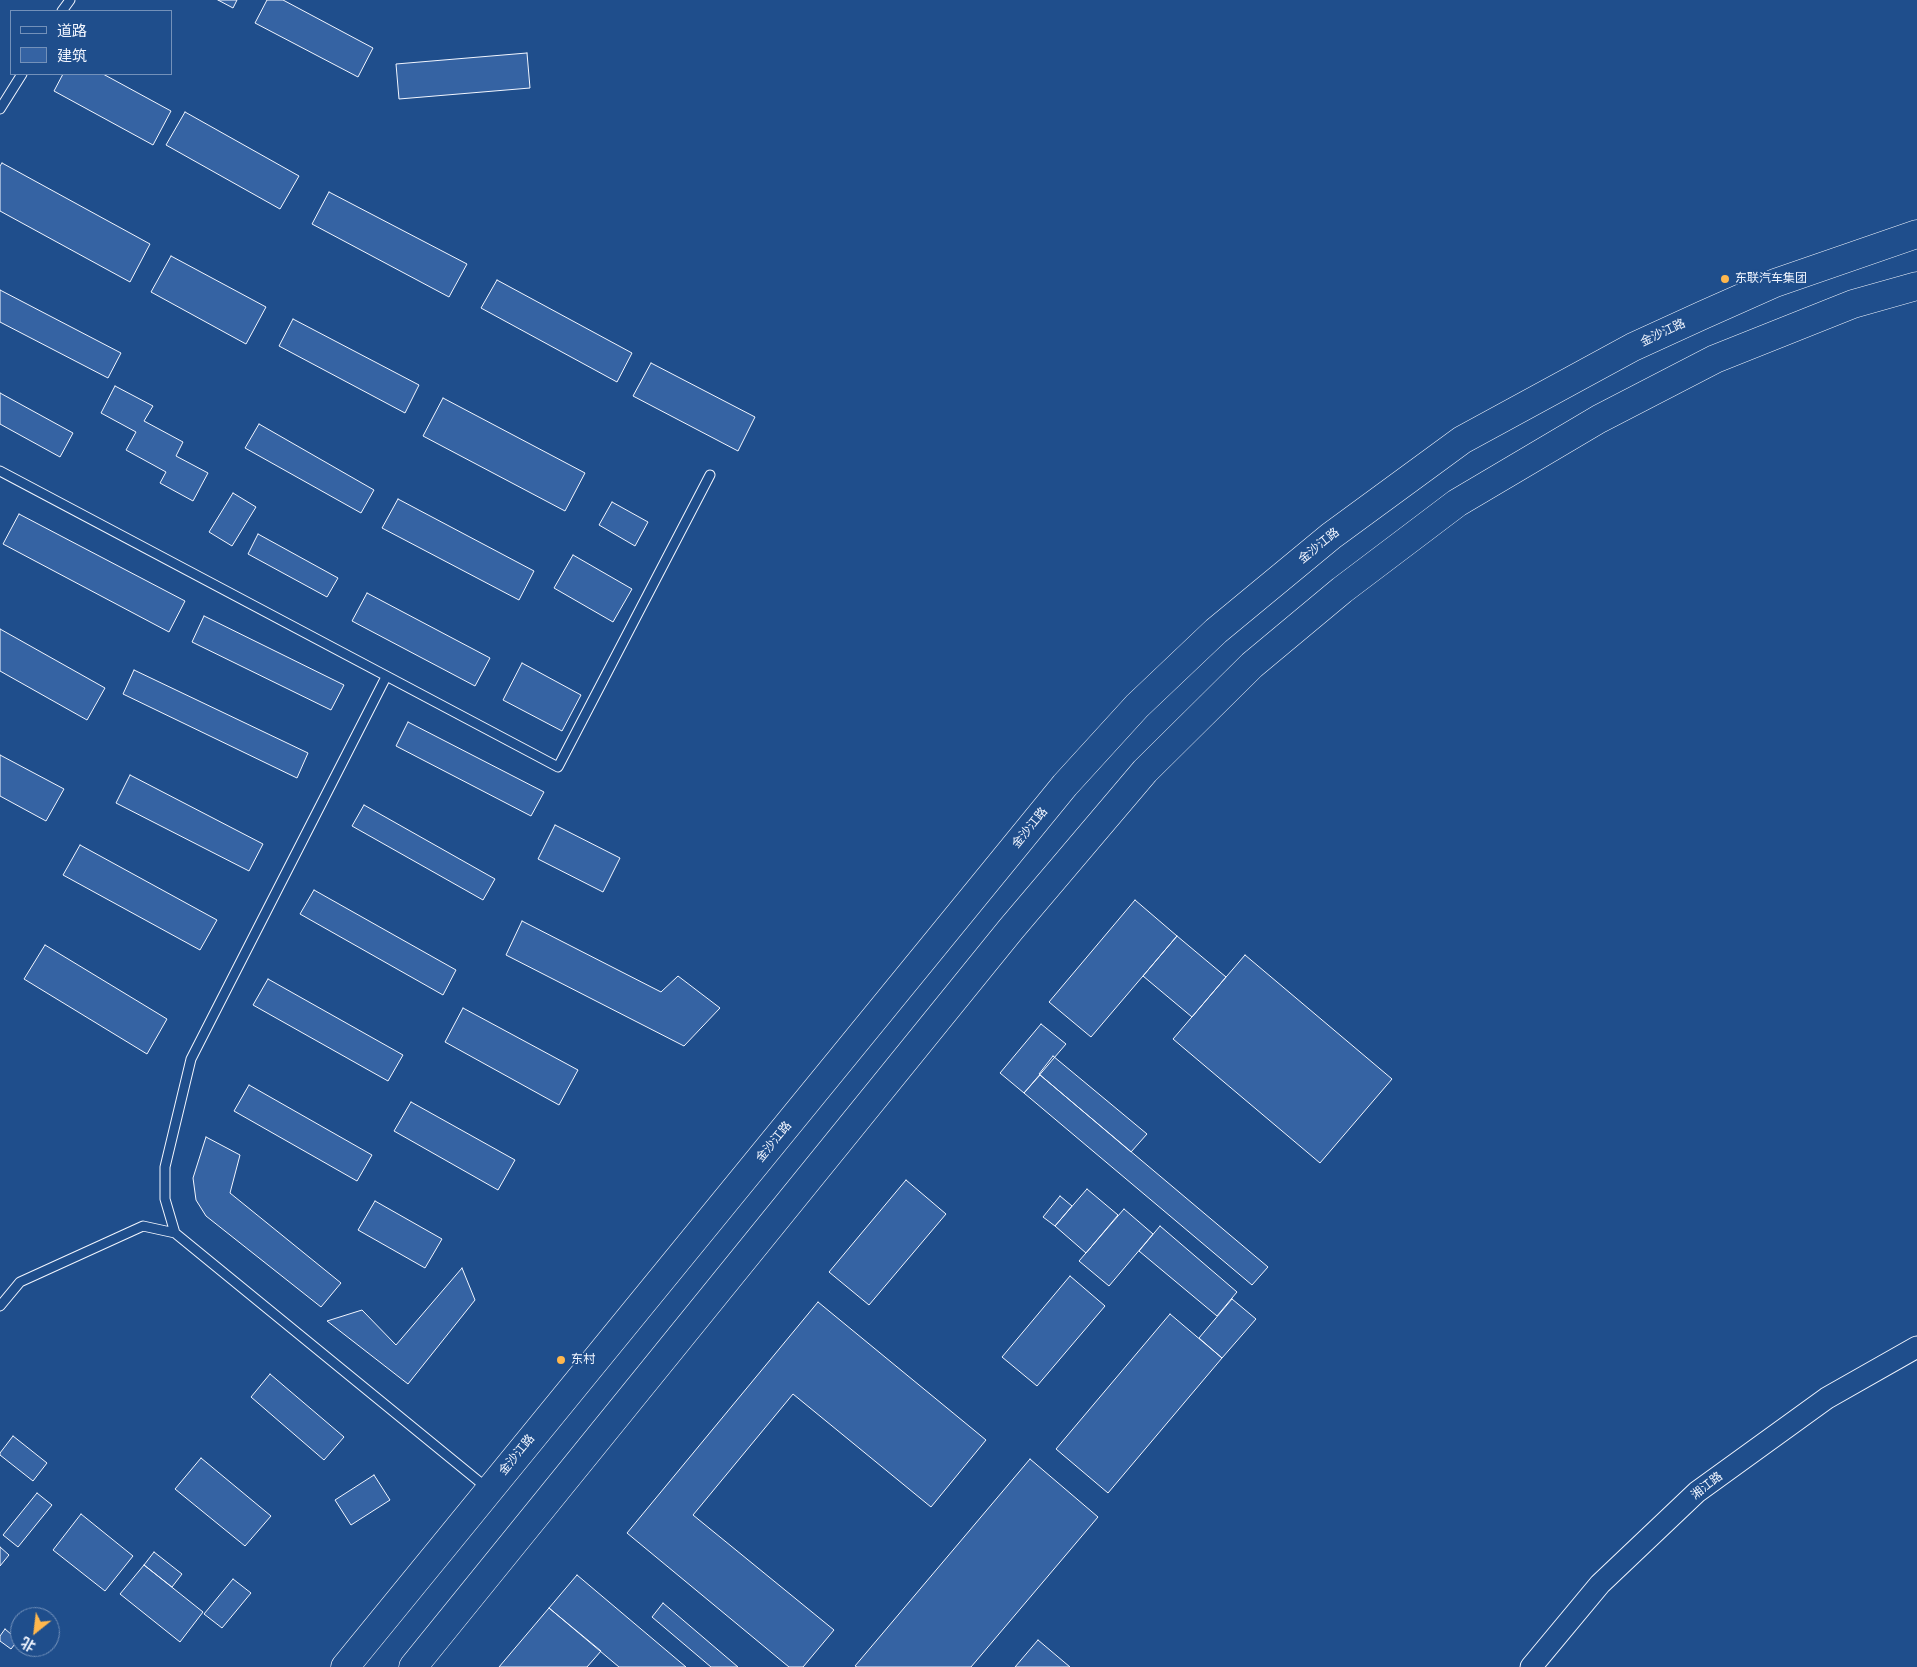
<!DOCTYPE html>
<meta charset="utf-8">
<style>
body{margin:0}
#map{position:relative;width:1917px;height:1667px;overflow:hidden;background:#1f4e8c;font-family:Manrope,"Noto Sans SC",sans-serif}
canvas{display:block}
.legend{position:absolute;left:10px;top:10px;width:162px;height:65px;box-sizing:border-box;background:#1f4e8c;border:1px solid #7391ba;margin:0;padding:6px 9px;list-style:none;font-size:15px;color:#f2f6ff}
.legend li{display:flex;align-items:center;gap:10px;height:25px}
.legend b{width:25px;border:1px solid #7391ba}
.north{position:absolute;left:10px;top:1607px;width:50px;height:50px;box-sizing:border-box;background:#1f4e8c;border:1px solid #7391ba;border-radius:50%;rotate:209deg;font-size:14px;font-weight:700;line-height:20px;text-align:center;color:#f2f6ff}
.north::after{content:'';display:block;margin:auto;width:18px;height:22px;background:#ffb74d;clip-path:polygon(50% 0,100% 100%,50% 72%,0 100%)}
</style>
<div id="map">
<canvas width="1917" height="1667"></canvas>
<ul class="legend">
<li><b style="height:6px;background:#1f4e8c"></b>道路</li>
<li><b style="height:14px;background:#3563a3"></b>建筑</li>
</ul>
<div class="north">北</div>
</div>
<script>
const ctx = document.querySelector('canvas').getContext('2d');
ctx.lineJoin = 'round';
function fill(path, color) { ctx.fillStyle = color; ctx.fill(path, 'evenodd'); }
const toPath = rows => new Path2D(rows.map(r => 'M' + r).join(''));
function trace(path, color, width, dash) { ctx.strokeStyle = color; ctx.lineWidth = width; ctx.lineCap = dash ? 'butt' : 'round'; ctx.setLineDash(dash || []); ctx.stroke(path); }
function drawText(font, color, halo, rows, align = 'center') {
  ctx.font = font + ' Manrope,"Noto Sans SC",sans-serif'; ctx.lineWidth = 4; ctx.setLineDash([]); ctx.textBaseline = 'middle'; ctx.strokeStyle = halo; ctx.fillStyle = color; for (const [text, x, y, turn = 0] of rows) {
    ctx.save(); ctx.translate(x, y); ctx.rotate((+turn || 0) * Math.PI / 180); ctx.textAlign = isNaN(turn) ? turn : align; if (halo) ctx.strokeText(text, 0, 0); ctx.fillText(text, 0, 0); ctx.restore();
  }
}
const building = toPath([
 [218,0,237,0,233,8,218,0],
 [267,0,283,0,373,48,358,77,255,23,267,0],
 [527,53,530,88,399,99,396,64,527,53],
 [63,74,103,74,171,111,153,145,54,91,63,74],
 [185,112,299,176,280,209,166,145,185,112],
 [2,163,150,244,130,282,0,211,0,166,2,163],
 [329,192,467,264,449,297,312,224,329,192],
 [171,256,266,307,246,344,151,292,171,256],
 [497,280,632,353,617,382,481,308,497,280],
 [0,290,121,353,108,378,0,322,0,290],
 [293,319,419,385,405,413,279,346,293,319],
 [651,363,755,417,738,451,633,396,651,363],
 [115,386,153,406,144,421,183,442,176,456,208,473,193,501,160,483,166,472,126,450,136,432,101,413,115,386],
 [0,393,73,433,60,457,0,424,0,393],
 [443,398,585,473,565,511,423,436,443,398],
 [259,424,374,490,361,513,245,448,259,424],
 [233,493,256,507,232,546,209,532,233,493],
 [398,499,534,571,519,600,382,528,398,499],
 [612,502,648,522,635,546,599,525,612,502],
 [19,514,185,601,169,632,3,544,19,514],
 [258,534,338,578,327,597,248,554,258,534],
 [573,555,632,589,613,622,554,588,573,555],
 [367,593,490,658,475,686,352,621,367,593],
 [204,616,344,685,331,710,192,642,204,616],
 [0,629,105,688,87,720,0,671,0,629],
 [522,663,581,695,562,731,503,700,522,663],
 [134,670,308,753,297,778,123,694,134,670],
 [408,722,544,792,531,816,396,746,408,722],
 [0,755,64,789,46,821,0,796,0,755],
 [130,775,263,844,249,871,116,803,130,775],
 [364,805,495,879,483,900,352,826,364,805],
 [555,825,620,858,603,892,538,859,555,825],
 [80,845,217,920,200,950,63,875,80,845],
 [314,890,456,970,443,995,300,914,314,890],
 [1135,900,1177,936,1091,1037,1049,1002,1135,900],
 [522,921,661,992,678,976,720,1008,684,1046,506,955,522,921],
 [1177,936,1226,977,1192,1017,1143,976,1177,936],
 [45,945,167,1019,147,1054,24,979,45,945],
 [1245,955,1392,1079,1320,1163,1173,1039,1245,955],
 [268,979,403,1055,388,1081,253,1005,268,979],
 [463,1008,578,1070,559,1105,445,1042,463,1008],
 [1041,1024,1066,1044,1024,1093,1000,1073,1041,1024],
 [1053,1056,1147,1134,1131,1152,1039,1074,1053,1056],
 [1040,1075,1268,1267,1252,1285,1024,1093,1040,1075],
 [249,1085,372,1155,357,1181,234,1111,249,1085],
 [411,1102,515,1160,498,1190,394,1131,411,1102],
 [206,1137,240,1155,230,1193,341,1283,321,1307,206,1216,196,1200,193,1178,206,1137],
 [906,1180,946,1214,869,1305,829,1272,906,1180],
 [1087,1189,1118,1215,1086,1253,1055,1226,1087,1189],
 [1060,1196,1072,1206,1055,1226,1043,1217,1060,1196],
 [375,1201,442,1239,425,1268,358,1230,375,1201],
 [1124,1209,1153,1234,1109,1286,1079,1261,1124,1209],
 [1160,1226,1237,1292,1217,1316,1139,1251,1160,1226],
 [462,1268,475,1300,408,1384,327,1321,362,1310,396,1345,462,1268],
 [1070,1276,1105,1306,1037,1386,1002,1357,1070,1276],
 [1232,1299,1256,1319,1222,1358,1199,1338,1232,1299],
 [818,1302,986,1440,931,1507,793,1394,693,1515,834,1630,803,1667,789,1667,627,1533,818,1302],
 [1170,1314,1222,1358,1108,1493,1056,1449,1170,1314],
 [270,1374,344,1437,324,1460,251,1397,270,1374],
 [13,1436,47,1463,33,1481,0,1455,0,1453,13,1436],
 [201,1458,271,1516,245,1546,175,1489,201,1458],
 [1030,1459,1098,1517,971,1667,857,1667,855,1666,1030,1459],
 [374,1475,390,1500,351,1525,335,1500,374,1475],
 [37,1493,52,1505,18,1547,3,1535,37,1493],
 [81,1514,133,1556,105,1591,53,1550,81,1514],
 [0,1547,9,1555,0,1566,0,1547],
 [154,1552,182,1574,172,1587,144,1565,154,1552],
 [144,1565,203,1612,180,1642,120,1594,144,1565],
 [577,1575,686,1667,619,1667,549,1608,577,1575],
 [233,1579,251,1593,222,1628,204,1614,233,1579],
 [663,1603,738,1667,711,1667,652,1617,663,1603],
 [549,1608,601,1651,587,1667,499,1667,549,1608],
 [5,1629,18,1640,11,1649,0,1641,0,1636,5,1629],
 [1038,1640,1070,1667,1015,1667,1038,1640]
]);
const service = toPath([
 [62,11,70,0],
 [0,109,22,74],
 [0,471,558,767,710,475],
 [386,677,191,1059,165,1167,165,1199,175,1233,487,1488],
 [0,1306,20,1282,143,1226,175,1233]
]);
const tertiary = toPath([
 [1531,1667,1600,1584,1697,1492,1827,1398,1917,1347]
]);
const primary = toPath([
 [345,1667,1065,785,1137,706,1216,631,1331,536,1462,440,1633,347,1703,315,1775,283,1917,234],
 [413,1667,1011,929,1145,771,1252,665,1342,590,1457,503,1599,419,1715,359,1853,304,1917,286]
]);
const markers = [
 [1725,279,5,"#ffb74d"],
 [561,1360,5,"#ffb74d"]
];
const poiNames = [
 ["东联汽车集团",1735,279],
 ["东村",571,1360]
];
const streetNames = [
 ["金沙江路",1663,333,-25],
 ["金沙江路",1319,546,-39],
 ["金沙江路",1030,828,-51],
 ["金沙江路",774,1142,-51],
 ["金沙江路",517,1455,-51],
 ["湘江路",1707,1486,-38]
];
fill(building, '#3563a3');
trace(building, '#f2f6ff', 1);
trace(service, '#f2f6ff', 11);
trace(tertiary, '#f2f6ff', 23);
trace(primary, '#f2f6ff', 29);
trace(service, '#1f4e8c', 9);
trace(tertiary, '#1f4e8c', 21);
trace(primary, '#1f4e8c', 28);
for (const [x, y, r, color] of markers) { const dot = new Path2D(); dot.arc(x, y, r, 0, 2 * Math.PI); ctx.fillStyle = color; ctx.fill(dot); trace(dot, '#1f4e8c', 2); }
drawText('12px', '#f2f6ff', '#1f4e8c', poiNames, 'left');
drawText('12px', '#f2f6ff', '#1f4e8c', streetNames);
</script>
